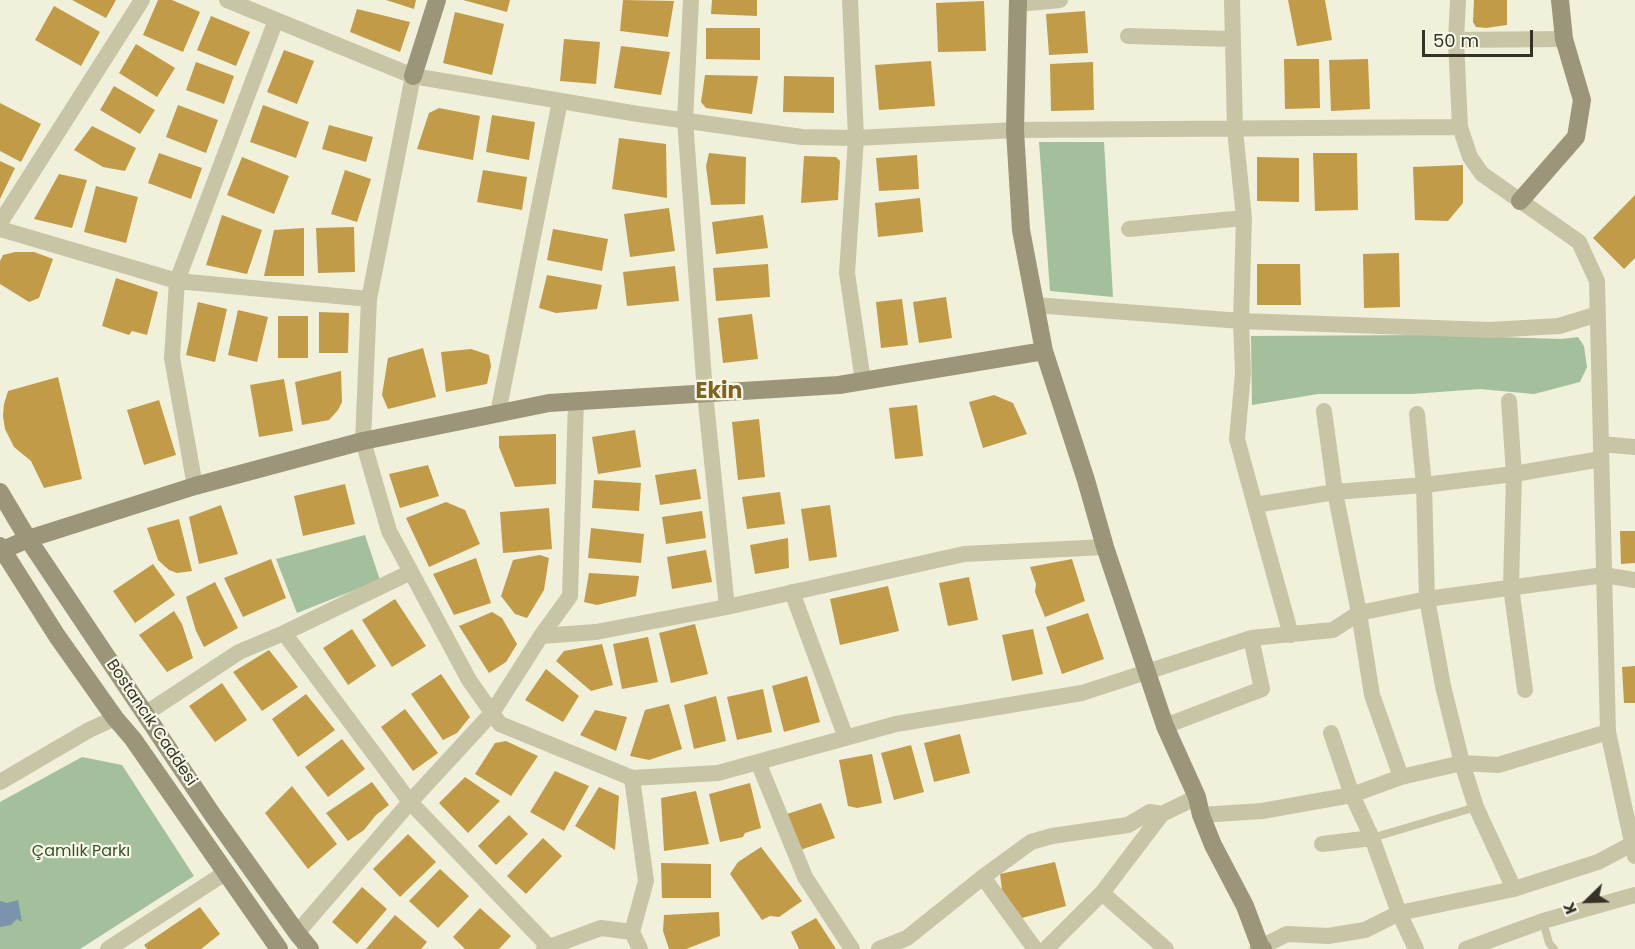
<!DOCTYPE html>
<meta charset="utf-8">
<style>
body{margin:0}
#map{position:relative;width:1635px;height:949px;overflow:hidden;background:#f0f0db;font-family:Poppins,sans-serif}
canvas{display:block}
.north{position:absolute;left:1557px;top:871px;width:60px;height:60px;-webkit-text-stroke:4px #f8f8e7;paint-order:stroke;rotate:247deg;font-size:16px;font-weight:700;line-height:24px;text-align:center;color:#353227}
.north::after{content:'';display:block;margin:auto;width:21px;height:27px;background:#353227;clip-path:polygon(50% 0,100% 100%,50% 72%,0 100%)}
.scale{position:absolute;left:1422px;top:30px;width:111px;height:27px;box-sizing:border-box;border:3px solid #353227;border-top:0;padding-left:8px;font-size:18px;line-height:21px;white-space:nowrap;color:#353227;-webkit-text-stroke:4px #f8f8e7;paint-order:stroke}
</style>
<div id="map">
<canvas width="1635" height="949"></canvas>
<div class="north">K</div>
<div class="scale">50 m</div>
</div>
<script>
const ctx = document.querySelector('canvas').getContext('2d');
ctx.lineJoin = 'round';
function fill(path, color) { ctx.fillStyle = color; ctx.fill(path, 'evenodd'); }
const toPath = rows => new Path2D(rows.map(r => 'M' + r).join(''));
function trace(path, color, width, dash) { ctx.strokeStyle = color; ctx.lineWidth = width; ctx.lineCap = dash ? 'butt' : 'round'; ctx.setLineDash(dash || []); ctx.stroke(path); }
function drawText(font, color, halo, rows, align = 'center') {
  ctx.font = font + ' Poppins,sans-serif'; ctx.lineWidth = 4.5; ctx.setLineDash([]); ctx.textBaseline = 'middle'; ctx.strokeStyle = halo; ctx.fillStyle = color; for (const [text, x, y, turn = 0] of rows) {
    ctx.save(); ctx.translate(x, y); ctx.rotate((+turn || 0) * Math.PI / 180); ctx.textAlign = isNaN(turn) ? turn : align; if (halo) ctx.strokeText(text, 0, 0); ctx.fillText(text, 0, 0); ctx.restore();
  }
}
const green = toPath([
 [1039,142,1104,142,1113,297,1050,291],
 [1430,335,1562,339,1578,337,1584,346,1587,367,1580,382,1534,394,1480,389,1412,394,1318,394,1252,405,1251,336],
 [365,535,380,580,297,613,276,559],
 [82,757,122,765,194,876,80,949,0,949,0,802]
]);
const water = toPath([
 [18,900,22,922,17,919,11,925,0,927,0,901,7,903]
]);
const building = toPath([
 [72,0,116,0,106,18],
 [158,0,172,0,200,12,183,52,143,35],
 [386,0,416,0,414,9],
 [463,0,510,0,507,12],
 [623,0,674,1,668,37,620,31],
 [712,0,757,0,757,16,711,14],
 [1288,0,1325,0,1332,40,1297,46],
 [1474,0,1507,0,1507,25,1486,28,1476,27,1473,22],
 [984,1,986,51,938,52,936,3],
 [54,6,100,32,81,66,35,40],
 [357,9,410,22,400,52,350,32],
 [1085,11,1088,53,1049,55,1046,14],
 [455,12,504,24,492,75,443,63],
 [211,16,250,32,236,66,197,50],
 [706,28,760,28,760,60,706,59],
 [564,39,600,42,596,84,560,81],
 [136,44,175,68,157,97,119,73],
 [621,46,670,52,661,95,614,88],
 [284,50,314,61,297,104,267,92],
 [1284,59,1319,59,1320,108,1285,109],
 [1368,59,1370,109,1331,111,1329,60],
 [931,61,935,106,879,110,875,65],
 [196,62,234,76,224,104,186,90],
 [1093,62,1094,110,1051,111,1050,64],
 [705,75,758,76,752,114,706,108,701,102],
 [784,76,834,77,834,113,783,112],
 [114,86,155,110,140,134,100,110],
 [0,103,41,124,21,162,0,151],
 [178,105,218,120,206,153,166,137],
 [263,105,309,122,296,158,250,142],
 [439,108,480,116,473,160,417,149,429,113],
 [492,115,535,122,529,160,486,152],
 [329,125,373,137,366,162,322,149],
 [92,126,136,148,125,171,103,167,74,150],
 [619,138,666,144,667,198,612,189],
 [159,153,202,168,191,199,148,183],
 [709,153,746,157,745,204,711,205,706,166],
 [1313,153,1357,153,1358,210,1315,211],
 [917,155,919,189,879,191,876,158],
 [804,156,836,157,840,161,838,200,801,203],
 [242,157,289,176,274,214,227,195],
 [1257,157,1299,158,1299,202,1257,201],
 [0,161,15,168,0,199],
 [1463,165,1463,203,1448,221,1415,220,1413,167],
 [345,170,371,179,357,222,331,214],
 [483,170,527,177,522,210,477,202],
 [59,174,87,180,72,228,34,219],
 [96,186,138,197,126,243,84,232],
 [1635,195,1635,258,1624,269,1593,238],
 [920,198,923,232,878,237,875,203],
 [669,208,675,251,630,257,624,214],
 [222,215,262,230,247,274,206,265],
 [763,215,768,248,716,254,712,222],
 [354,227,355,272,318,273,316,228],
 [304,228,304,276,264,276,274,230],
 [553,229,608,239,602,271,547,260],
 [15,252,34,252,53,259,39,298,29,302,0,284,0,261,3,255],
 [1399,253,1400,307,1364,308,1363,254],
 [768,264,770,297,716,301,713,268],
 [1257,264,1300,264,1301,305,1257,305],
 [675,266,679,301,627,306,623,272],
 [547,275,602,285,597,309,556,313,539,308],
 [116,278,158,292,147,335,132,331,129,335,102,326],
 [946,297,952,338,919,343,913,302],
 [902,299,908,345,881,348,876,302],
 [198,302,227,309,215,362,186,355],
 [238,310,268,317,257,362,228,355],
 [319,312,349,313,348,353,319,353],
 [752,314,758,359,723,363,718,318],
 [278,316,308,316,308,358,278,358],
 [423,348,436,397,388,409,382,395,388,358],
 [471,349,489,355,491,366,487,384,446,392,441,352],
 [341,371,342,402,338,410,329,420,302,425,295,382],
 [58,377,82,479,44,488,31,461,14,447,5,429,3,416,4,404,8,391],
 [284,379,293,431,259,437,250,385],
 [994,395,1013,403,1027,434,983,448,969,402],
 [159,400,176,455,144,465,127,410],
 [917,405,923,456,895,459,889,408],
 [759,419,765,477,738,480,732,422],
 [635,430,641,467,598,474,592,437],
 [556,434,556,484,515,487,499,447,499,436],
 [428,465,439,496,400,508,389,474],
 [696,469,701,499,660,505,655,475],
 [594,480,641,483,639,511,592,508],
 [345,484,355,524,303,536,294,496],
 [780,492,785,524,747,529,742,497],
 [446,502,465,510,480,544,429,567,406,518],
 [221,505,238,554,199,564,189,517],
 [830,505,837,557,809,561,801,509],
 [549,508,552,549,503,553,500,512],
 [702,511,706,538,666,544,662,517],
 [179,519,192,571,177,573,169,570,158,560,147,528],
 [591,528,644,534,641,563,588,558],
 [1620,531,1635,531,1635,563,1621,564],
 [788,538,789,568,755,574,750,545],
 [706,550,712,582,672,589,667,557],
 [540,555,549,558,544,590,527,618,515,614,501,596,513,560],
 [476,558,491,603,454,615,433,574],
 [271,559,286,598,243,617,224,578],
 [1072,559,1085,601,1045,617,1035,592,1036,584,1030,567],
 [153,564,175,595,135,623,113,591],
 [589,573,639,576,636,596,597,605,584,602],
 [969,577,978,620,948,626,939,583],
 [215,582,238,628,204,647,196,631,186,597],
 [888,586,899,631,840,645,830,599],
 [395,599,426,646,392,667,362,620],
 [174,611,182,624,193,658,167,672,139,635],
 [492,612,502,618,517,644,506,662,489,673,459,626],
 [1088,613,1104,659,1062,674,1046,627],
 [695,624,708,674,671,683,659,633],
 [352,629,376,666,348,685,323,648],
 [1033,629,1043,674,1012,681,1002,635],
 [648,637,658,682,622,689,613,644],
 [602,644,613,685,591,691,556,661,564,651],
 [269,650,298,687,262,711,233,672],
 [1635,666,1635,703,1624,703,1622,667],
 [546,669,579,696,563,722,525,700],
 [441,674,470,717,457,733,443,740,411,694],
 [807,676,820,722,784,732,772,686],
 [222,683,247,720,215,742,189,706],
 [763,689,772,732,737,740,727,697],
 [306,694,335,730,298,757,272,719],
 [716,696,726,741,694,749,684,705],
 [669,704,682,749,649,760,630,756,645,710],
 [405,709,438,753,413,771,381,727],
 [595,710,627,717,616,751,580,735],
 [960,734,970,773,934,782,924,743],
 [342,739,365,769,328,797,305,767],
 [506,741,538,756,511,796,475,774,495,743],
 [911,745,924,792,894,800,881,753],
 [872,754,882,803,857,808,848,806,839,760],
 [555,771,589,786,564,831,530,812],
 [465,777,500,801,468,833,439,803],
 [372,782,389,805,376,815,364,830,348,841,326,813],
 [750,783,761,828,745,833,743,837,720,842,709,794],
 [292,786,337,844,308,869,265,813],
 [599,787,619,796,615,850,575,826],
 [696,791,709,844,664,851,661,798],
 [821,803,835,838,800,850,787,814],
 [509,815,528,834,496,865,478,846],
 [408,834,436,862,400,897,373,869],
 [543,838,562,856,526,894,507,876],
 [761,847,802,901,779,917,770,916,762,920,730,874,738,862],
 [1055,862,1066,906,1022,918,1002,890,1000,874],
 [661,863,711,864,711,898,662,898],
 [440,869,469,896,438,928,409,901],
 [362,887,387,909,357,944,332,922],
 [200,907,220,934,201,949,147,949,144,945],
 [480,908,511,936,499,949,465,949,453,937],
 [719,912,720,936,686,949,669,949,663,931,664,915],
 [395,915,427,942,421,949,366,949],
 [816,918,836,949,799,949,791,932]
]);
const lane = toPath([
 [1372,838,1476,807],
 [1543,921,1549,943,1554,949]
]);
const street = toPath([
 [227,0,413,76,638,114,802,137,856,138,1015,130,1460,127],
 [691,0,685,120,705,393,727,607],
 [850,0,856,138,847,273,863,381],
 [1232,0,1235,130,1244,218,1241,321,1243,373,1237,439,1255,505],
 [1458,0,1456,40,1460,127,1470,157,1482,174,1579,242,1597,281,1608,732,1635,856],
 [1018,4,1060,0],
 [1128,36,1232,39],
 [1456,40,1564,39],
 [413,76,369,299,363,441,389,531,469,680,500,724,632,778,718,773,896,724,1082,693,1251,638,1333,630,1359,613,1427,599,1604,575,1635,580],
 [0,223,142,0],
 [0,229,177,281,369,299],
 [1129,229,1244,218],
 [1035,305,1241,321,1490,330,1559,326,1598,314],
 [1509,401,1514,474,1511,587,1525,690],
 [1324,411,1335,492,1359,613,1372,695,1401,777],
 [498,413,560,101],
 [1417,414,1424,485,1427,599,1443,686,1462,763,1476,807,1514,889],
 [1601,444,1635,447],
 [195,486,172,358,177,281,276,20],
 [792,592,846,738],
 [284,633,410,802,548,946],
 [1291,635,1255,505,1335,492,1424,485,1514,474,1601,459],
 [541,636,596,632,727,607,964,554,1105,547],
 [145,714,239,652,284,633,411,572],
 [1165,726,1262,689,1251,638],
 [1331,733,1352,795,1372,838,1399,913,1416,949],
 [758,762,805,877,852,949],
 [632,778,646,881,632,932,640,949],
 [0,782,89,730,115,718],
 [1201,815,1262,811,1352,795,1401,777,1462,763,1498,765,1608,732],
 [1322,844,1372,838],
 [983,877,1035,949],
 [1102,893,1166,949],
 [297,933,410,802,492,713,541,636,570,596,576,401],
 [108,949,225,873],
 [544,949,601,928,632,932],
 [879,949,907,938,983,877,1031,842,1052,836,1128,825,1150,812,1162,814],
 [1046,949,1102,893,1162,814,1197,797],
 [1257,949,1287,934,1328,936,1365,930,1399,913,1514,889,1598,862,1632,844],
 [1466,949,1543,921,1635,895]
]);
const secondary = toPath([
 [1018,0,1015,130,1021,230,1044,351,1086,480,1105,547,1165,726,1197,797,1201,815,1213,845,1245,906,1260,946,1263,949],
 [413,76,437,0],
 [1520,201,1576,137,1582,100,1564,39,1560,0],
 [0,492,28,539,212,814,297,933,310,949],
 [0,546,57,636,115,718,133,739,279,949],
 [3,550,28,539,195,486,363,441,549,403,839,385,1044,351]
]);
const streetNames = [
 ["Bostancık Caddesi",151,723,56]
];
const parkNames = [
 ["Çamlık Parkı",81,852]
];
const districtNames = [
 ["Ekin",719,392]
];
fill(green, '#a3bf9b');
fill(water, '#7b94ac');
fill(building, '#c19b48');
trace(lane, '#c8c5a7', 8);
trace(street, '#c8c5a7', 16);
trace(secondary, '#9b9579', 18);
drawText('16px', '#353227', '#f8f8e7', streetNames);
drawText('16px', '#33522c', '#f8f8e7', parkNames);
drawText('bold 22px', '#806324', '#f8f8e7', districtNames);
</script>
